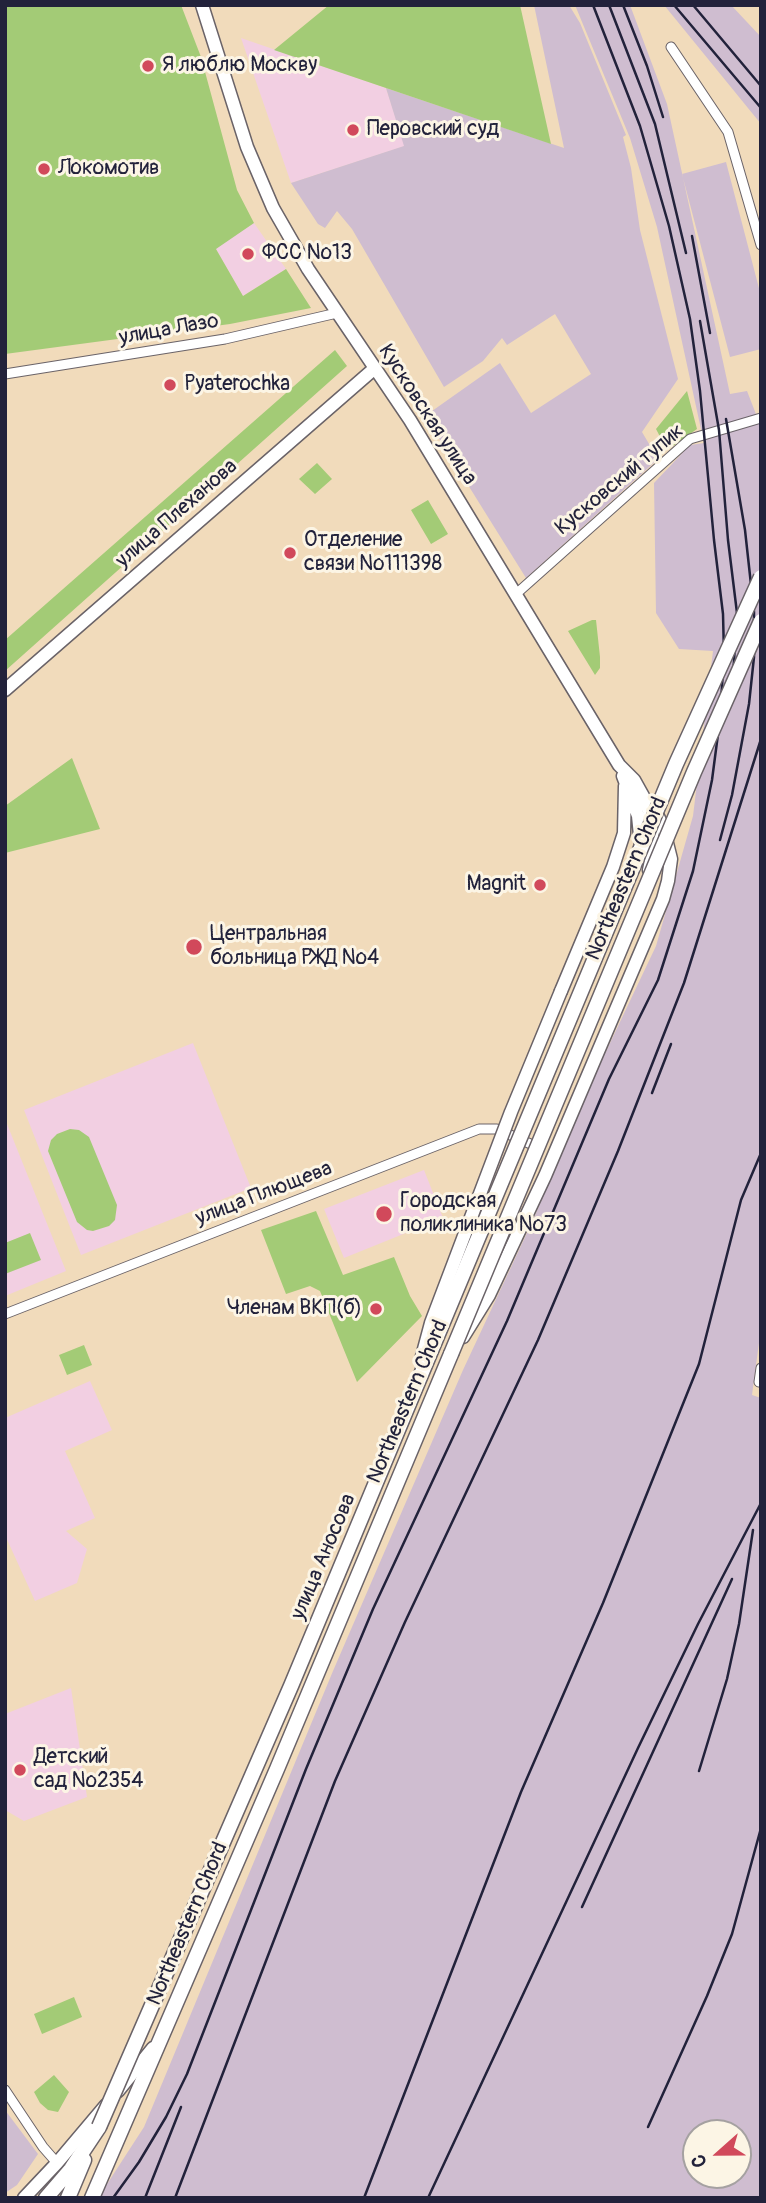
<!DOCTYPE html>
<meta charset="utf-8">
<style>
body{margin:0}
#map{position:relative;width:766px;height:2203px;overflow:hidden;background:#f1dbbb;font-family:Pangolin,sans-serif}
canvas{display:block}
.frame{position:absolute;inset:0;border:7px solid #22223b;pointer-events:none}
.north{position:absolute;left:682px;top:2119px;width:70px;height:70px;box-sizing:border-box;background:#fcf5e5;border:2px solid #a5a1a1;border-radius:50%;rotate:249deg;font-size:19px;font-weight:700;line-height:28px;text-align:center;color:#22223b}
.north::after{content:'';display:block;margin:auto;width:24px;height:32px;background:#d1495b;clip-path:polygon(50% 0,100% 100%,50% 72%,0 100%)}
</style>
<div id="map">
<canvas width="766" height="2203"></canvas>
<div class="frame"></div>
<div class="north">С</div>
</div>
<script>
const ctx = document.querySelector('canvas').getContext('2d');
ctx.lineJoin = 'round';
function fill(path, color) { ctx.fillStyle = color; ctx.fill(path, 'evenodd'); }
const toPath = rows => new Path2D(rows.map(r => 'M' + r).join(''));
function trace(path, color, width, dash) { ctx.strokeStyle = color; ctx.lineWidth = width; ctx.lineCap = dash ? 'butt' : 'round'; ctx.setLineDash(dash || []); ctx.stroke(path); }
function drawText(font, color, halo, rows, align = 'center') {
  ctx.font = font + ' Pangolin,sans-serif'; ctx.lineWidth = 6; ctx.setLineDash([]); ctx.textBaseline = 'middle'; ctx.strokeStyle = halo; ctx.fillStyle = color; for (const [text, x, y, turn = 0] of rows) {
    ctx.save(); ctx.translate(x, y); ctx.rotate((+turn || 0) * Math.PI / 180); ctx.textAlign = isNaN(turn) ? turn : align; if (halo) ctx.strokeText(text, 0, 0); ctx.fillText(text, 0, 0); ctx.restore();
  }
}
const built = toPath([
 [241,38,386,88,405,146,291,183],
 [254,223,286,269,243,296,215,248],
 [193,1043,251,1188,81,1255,24,1110],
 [5,1119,66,1271,5,1296],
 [424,1170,443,1218,344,1258,324,1209],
 [90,1381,112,1430,65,1451,95,1518,66,1531,87,1549,77,1583,35,1601,5,1535,5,1418],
 [71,1688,87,1797,24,1821,5,1810,5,1714]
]);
const industrial = toPath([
 [534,5,569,5,580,23,626,135,623,137,631,168,640,230,678,379,642,432,658,459,526,578,425,416,500,363,531,413,591,374,555,314,507,345,502,338,483,361,444,387,352,229,337,211,325,228,318,224,291,183,404,146,386,88,564,148],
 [575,5,630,5,667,104,730,394,747,391,761,427,761,1328,752,1395,761,1398,761,2198,98,2198,144,2127,333,1671,463,1370,533,1220,592,1081,656,946,693,816,713,651,679,649,656,613,654,483,690,445,704,443,657,227,630,138],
 [696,2133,738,2133,738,2175,696,2175],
 [664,5,731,5,761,37,761,124],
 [726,162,761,296,761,349,730,357,682,174],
 [5,2110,38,2154,17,2185,5,2193]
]);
const green = toPath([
 [5,5,181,5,201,57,237,190,254,223,216,249,243,296,286,269,311,308,230,324,5,354],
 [329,5,520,5,551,144,274,50],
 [335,350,347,366,5,671,5,640],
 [687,391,697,429,667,450,656,429],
 [317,463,332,479,315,494,299,479],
 [428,500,448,534,431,544,411,510],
 [592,620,596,620,600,657,600,668,595,675,568,631],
 [72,758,100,829,5,853,5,806],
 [70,1129,79,1130,89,1137,117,1205,115,1220,109,1226,93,1231,87,1230,77,1222,48,1151,51,1140,57,1134],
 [316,1211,343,1275,394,1257,410,1296,422,1316,357,1382,320,1291,310,1286,286,1294,261,1230],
 [30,1233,41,1260,5,1274,5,1243],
 [84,1345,92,1365,67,1375,59,1355],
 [74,1997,82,2017,42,2034,34,2014],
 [54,2075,69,2092,58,2112,48,2110,40,2103,34,2092]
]);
const street = toPath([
 [671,47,728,132,761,245],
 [5,374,225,339,337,313],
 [516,594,690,439,761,418],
 [5,1314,479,1129,497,1129,535,1146],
 [759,1382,761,1368],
 [5,2090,43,2147,57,2163]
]);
const secondary = toPath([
 [202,5,247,147,273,208,308,269,410,420,619,765,634,780,644,798,649,811,652,829,653,851,649,870],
 [5,690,375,368],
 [623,776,638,816,641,845],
 [561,991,613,867,624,833,625,786],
 [463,1337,489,1295,545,1176,663,899,668,881,671,859,663,827,654,808],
 [118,2091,153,2048],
 [24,2198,57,2163,106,2105]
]);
const primary = toPath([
 [46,2198,71,2169,99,2127],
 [68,2198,84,2160],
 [92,2198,277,1769,451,1354]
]);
const rail = toPath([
 [609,5,655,124,686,253],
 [623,5,647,66,663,117],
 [674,5,761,108],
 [693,5,761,86],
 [692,236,710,333],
 [700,321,719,430,728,540,737,613,732,693],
 [720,840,732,795,749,704,754,657,754,612,745,530,726,419],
 [652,1093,671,1044],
 [699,1771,727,1679,739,1624,753,1530],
 [582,1907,732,1579],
 [648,2127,707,1996,732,1934,761,1828],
 [113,2198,139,2162,166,2117,187,2074,306,1769,373,1609,507,1321,609,1079,658,980,693,871,712,780,720,719,724,654,723,614,714,540,700,391,690,319,669,226,640,126,593,5],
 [145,2198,181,2107],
 [175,2198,335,1781,405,1622,538,1340,618,1151,684,983,761,739],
 [364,2198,521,1792,603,1603,699,1364,741,1200,761,1153],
 [428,2198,638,1748,698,1624,761,1503]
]);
const secondaryBridge = toPath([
 [420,1364,431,1323,511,1112,561,991]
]);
const primaryBridge = toPath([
 [451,1354,694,772,761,621],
 [99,2127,291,1686,676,764,761,577]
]);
const markers = [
 [148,66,7,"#d1495b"],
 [353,130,7,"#d1495b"],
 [44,169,7,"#d1495b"],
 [248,254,7,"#d1495b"],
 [170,385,7,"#d1495b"],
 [290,553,7,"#d1495b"],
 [540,885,7,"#d1495b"],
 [194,947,9,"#d1495b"],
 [384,1214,9,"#d1495b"],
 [376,1309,7,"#d1495b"],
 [20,1770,7,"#d1495b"]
];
const poiNames = [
 ["Я люблю Москву",162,66],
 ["Перовский суд",367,130],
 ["Локомотив",58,169],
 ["ФСС №13",262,254],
 ["Pyaterochka",184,385],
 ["Отделение",304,541],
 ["связи №111398",304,565],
 ["Magnit",526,885,"right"],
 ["Центральная",210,935],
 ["больница РЖД №4",210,959],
 ["Городская",400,1202],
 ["поликлиника №73",400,1226],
 ["Членам ВКП(б)",362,1309,"right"],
 ["Детский",34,1758],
 ["сад №2354",34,1782]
];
const streetNames = [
 ["улица Лазо",169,330,-10],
 ["Кусковская улица",427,415,57],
 ["Кусковский тупик",620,480,-40],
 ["улица Плеханова",177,514,-41],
 ["Northeastern Chord",627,879,-67],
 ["улица Плющева",264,1194,-21],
 ["Northeastern Chord",408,1402,-67],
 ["улица Аносова",324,1557,-67],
 ["Northeastern Chord",188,1924,-67]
];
fill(built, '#f2cfe2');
fill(industrial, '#cfbdd0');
fill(green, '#a3cb76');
trace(street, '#6a6368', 11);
trace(secondary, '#6a6368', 15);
trace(primary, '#6a6368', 17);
trace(street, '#fff', 9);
trace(secondary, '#fff', 12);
trace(primary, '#fff', 14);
trace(rail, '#22223b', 2.5);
trace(secondaryBridge, '#6a6368', 15, []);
trace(primaryBridge, '#6a6368', 17, []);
trace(secondaryBridge, '#fff', 12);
trace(primaryBridge, '#fff', 14);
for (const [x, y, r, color] of markers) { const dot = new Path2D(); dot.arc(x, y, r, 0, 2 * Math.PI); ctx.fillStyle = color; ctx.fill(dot); trace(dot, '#fcf5e5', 2.5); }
drawText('21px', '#22223b', '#fcf5e5', poiNames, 'left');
drawText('21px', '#22223b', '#fcf5e5', streetNames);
</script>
